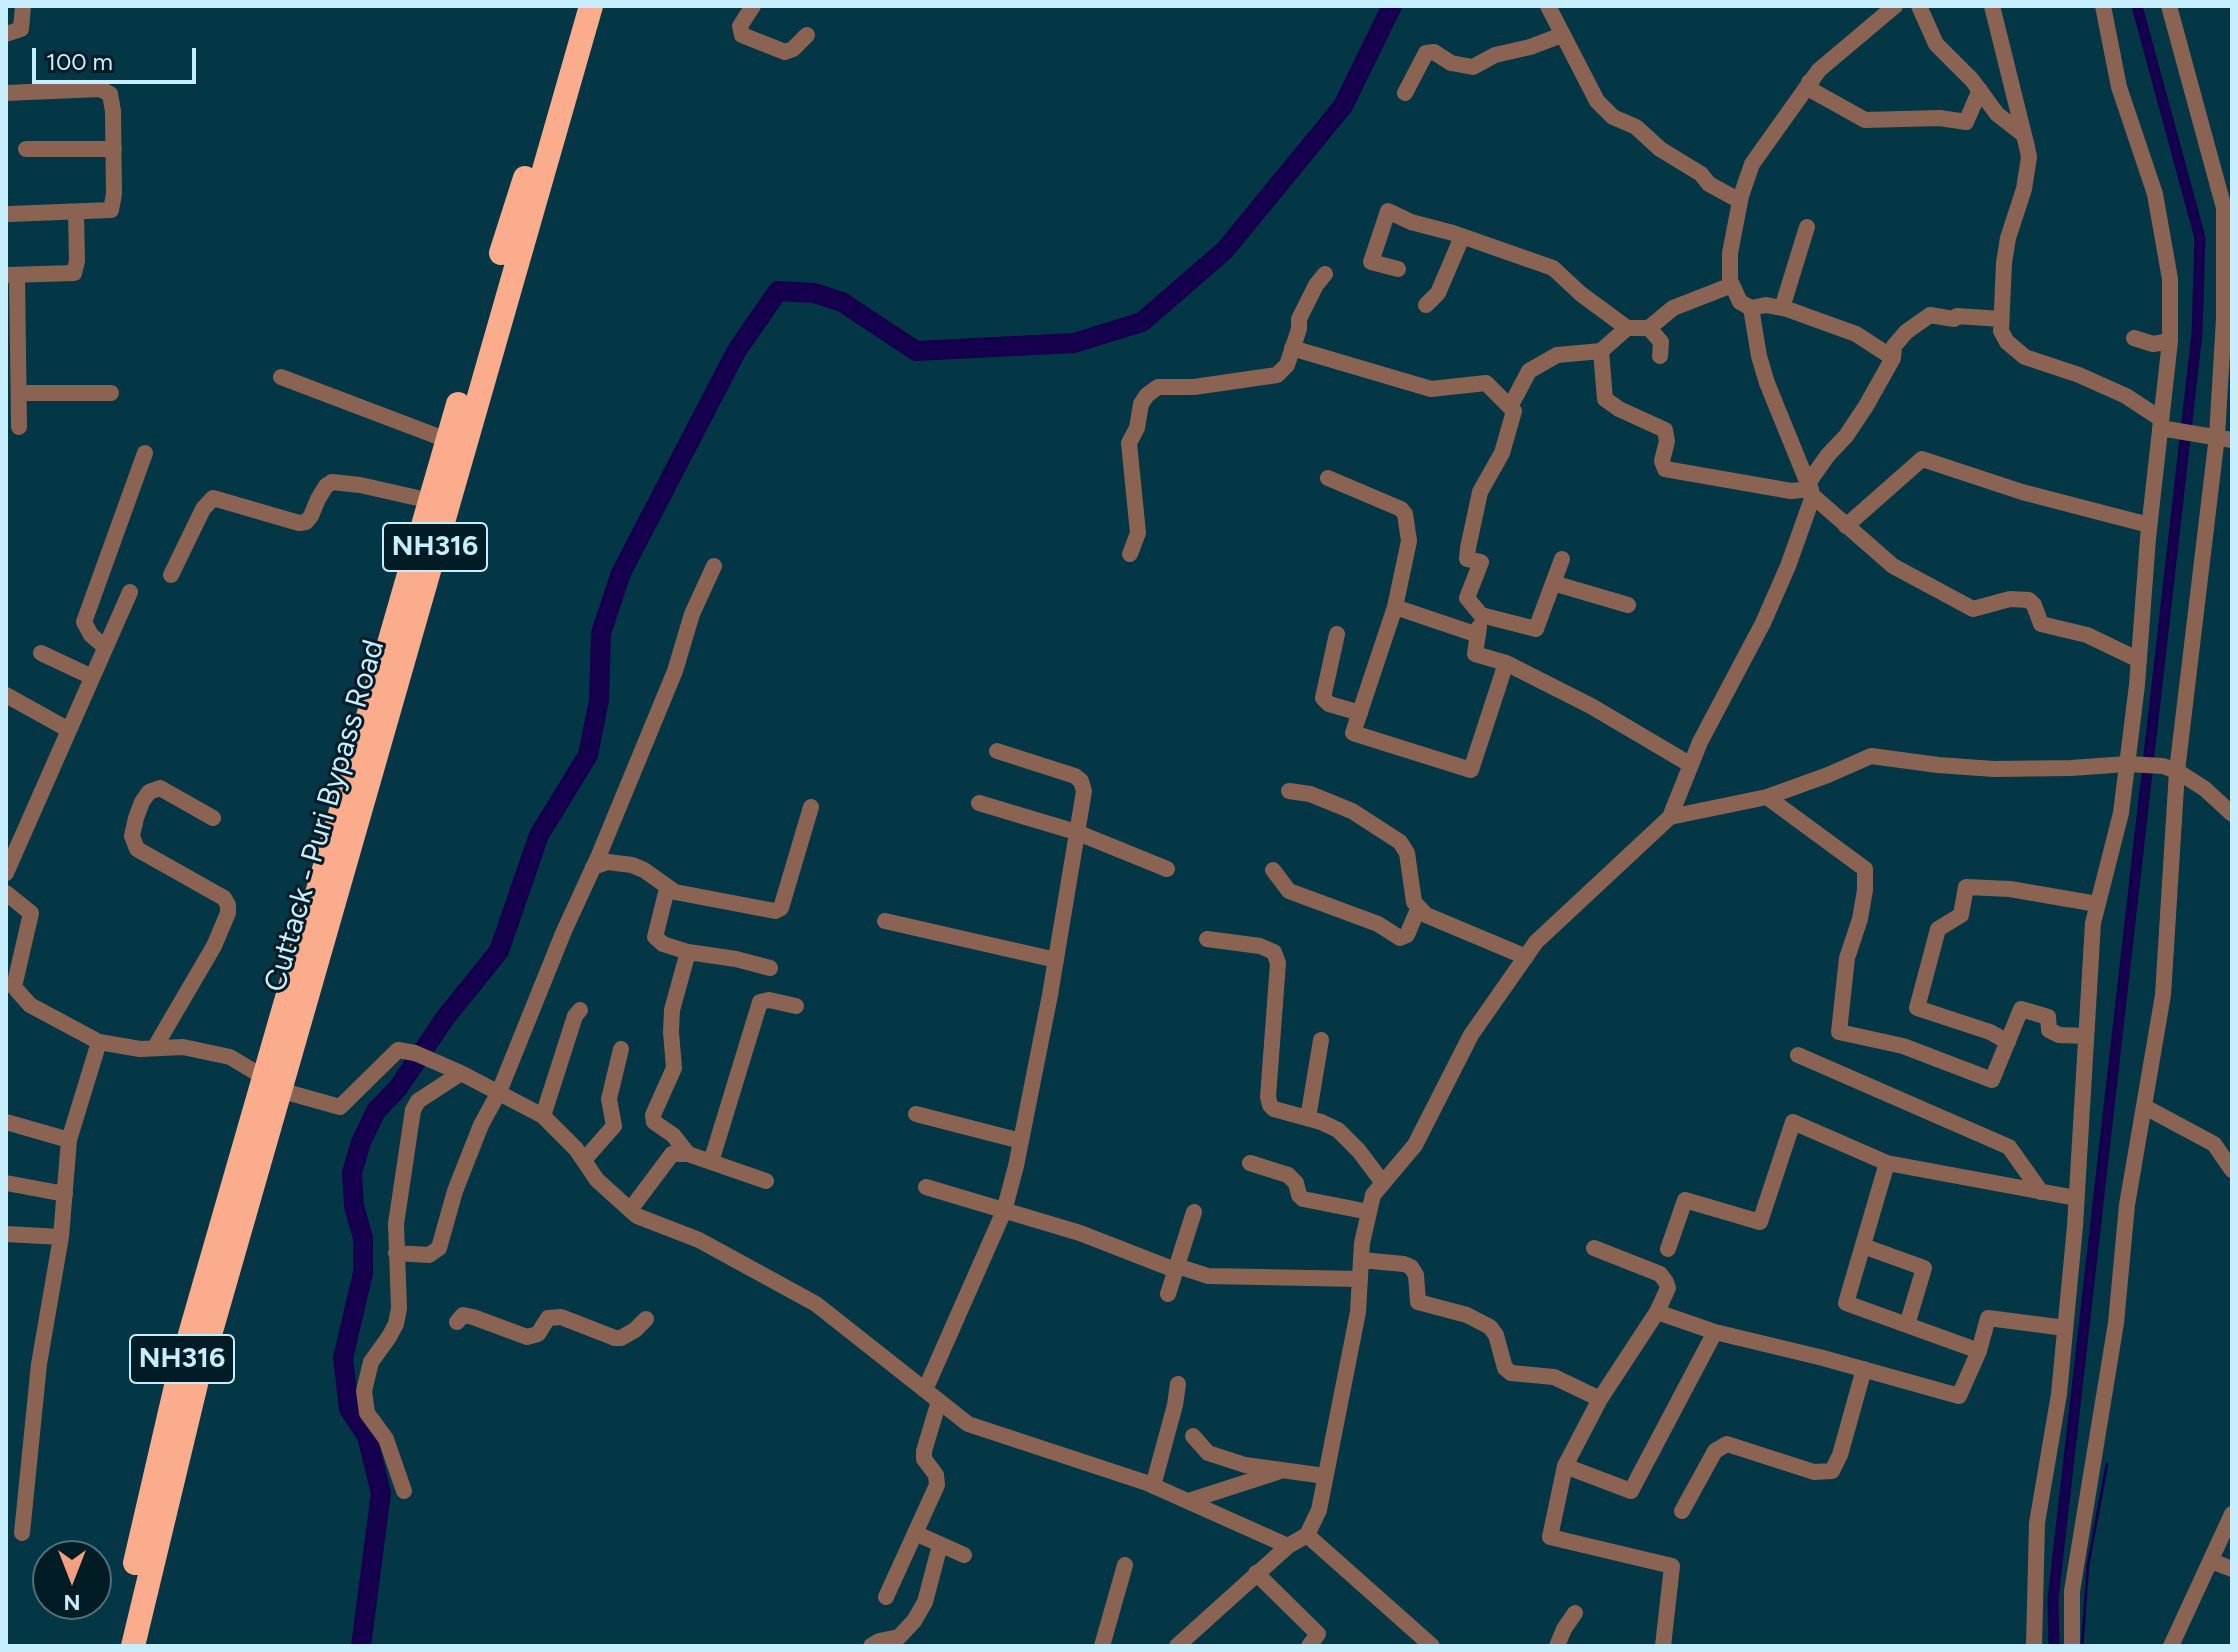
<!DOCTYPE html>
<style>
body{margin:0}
#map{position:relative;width:2238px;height:1652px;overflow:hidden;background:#043745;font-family:Figtree,sans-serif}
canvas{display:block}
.frame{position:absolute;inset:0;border:8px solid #c6eefd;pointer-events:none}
.north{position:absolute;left:32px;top:1540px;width:80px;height:80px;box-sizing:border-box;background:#021c25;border:2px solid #50707b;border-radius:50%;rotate:180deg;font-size:22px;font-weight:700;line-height:32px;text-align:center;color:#c6eefd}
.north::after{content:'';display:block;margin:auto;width:28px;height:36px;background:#f2a080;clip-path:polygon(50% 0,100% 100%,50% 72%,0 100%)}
.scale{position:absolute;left:32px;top:48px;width:164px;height:36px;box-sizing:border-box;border:4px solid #c6eefd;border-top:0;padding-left:10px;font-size:24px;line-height:28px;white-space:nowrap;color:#c6eefd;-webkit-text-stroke:6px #021c25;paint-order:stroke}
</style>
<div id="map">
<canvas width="2238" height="1652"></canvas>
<div class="frame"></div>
<div class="north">N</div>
<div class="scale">100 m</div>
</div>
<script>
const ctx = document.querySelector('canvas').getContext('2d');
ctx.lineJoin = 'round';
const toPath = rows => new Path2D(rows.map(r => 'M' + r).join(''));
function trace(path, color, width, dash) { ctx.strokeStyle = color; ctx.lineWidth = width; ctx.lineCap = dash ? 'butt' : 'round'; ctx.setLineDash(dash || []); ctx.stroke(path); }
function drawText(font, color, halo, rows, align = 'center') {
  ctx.font = font + ' Figtree,sans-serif'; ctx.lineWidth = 6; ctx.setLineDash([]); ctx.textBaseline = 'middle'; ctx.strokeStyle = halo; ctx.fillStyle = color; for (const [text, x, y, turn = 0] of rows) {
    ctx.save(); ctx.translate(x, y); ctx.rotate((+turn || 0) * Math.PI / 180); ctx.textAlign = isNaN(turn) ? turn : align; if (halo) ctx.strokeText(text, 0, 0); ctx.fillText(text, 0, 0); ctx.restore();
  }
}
const stream = toPath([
 [2082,1646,2088,1565,2107,1464]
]);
const canal = toPath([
 [2054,1646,2053,1599,2197,333,2200,238,2137,6]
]);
const river = toPath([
 [361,1646,381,1493,367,1436,349,1409,343,1358,363,1273,363,1238,354,1206,352,1173,361,1142,376,1111,398,1088,445,1018,499,951,539,835,588,755,599,700,601,633,621,573,737,350,778,291,814,293,842,302,916,351,1074,343,1142,322,1225,250,1343,106,1392,6]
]);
const minor = toPath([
 [753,6,740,26,742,35,785,52,793,49,807,35],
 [1548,6,1597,101,1613,117,1636,127,1660,149,1701,174,1709,184,1740,201],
 [1919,6,1936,44,1972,80,1997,114,2024,135,2027,147,2029,157,2024,189,2008,238,2004,263,2001,331,2007,342,2025,357,2079,375,2126,396,2161,419],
 [1992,6,2024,135],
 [6,34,21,29,23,6],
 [1809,82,1813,91,1865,120,1940,118,1966,122,1980,90],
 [6,93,100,89,110,94,113,111,114,194,111,210,9,214],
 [1405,93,1426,53,1434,52,1451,63,1473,67,1495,55,1530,47,1562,35],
 [26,149,114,149],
 [1398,269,1371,262,1388,211,1411,222,1453,233,1553,268,1581,294,1627,328,1649,328],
 [8,275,74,273,77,261,76,213],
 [17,275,19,427],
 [1426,305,1438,293,1462,237],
 [1751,308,1766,305,1787,309,1856,334,1893,358],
 [1782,308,1807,227],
 [2134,338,2153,344,2170,341],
 [1292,348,1431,389,1486,383,1514,411,1502,453,1480,492,1468,548,1467,559,1481,562,1467,598,1481,615,1536,629,1562,559],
 [1601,351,1605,399,1619,409,1665,430,1667,441,1662,461,1665,469,1791,491,1811,489],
 [1660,356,1661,342,1649,328,1673,308,1732,285],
 [281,377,447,440],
 [19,393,111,393],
 [1510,407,1529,371,1557,355,1601,351,1627,328],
 [2160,428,2232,440],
 [1328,478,1401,509,1405,514,1409,541,1395,607],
 [1808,483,1828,455,1846,436,1866,406,1893,358,1894,346,1906,332,1930,315,1954,319,1957,316,2001,319],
 [1813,496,1893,566,1973,609,2010,599,2029,600,2034,605,2041,624,2087,635,2139,660],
 [1846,526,1922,459,2022,492,2149,525],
 [1130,554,1138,533,1129,443,1137,428,1141,404,1147,395,1158,387,1194,387,1277,375,1287,365,1299,329,1299,319,1316,285,1325,274],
 [171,575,203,509,213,498,299,523,306,522,311,516,318,499,326,486,332,482,360,485,431,501],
 [1553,583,1628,605],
 [1479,627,1475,654,1506,663,1591,706,1691,765],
 [1337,634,1323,698,1329,704,1360,713],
 [1478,635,1395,607,1353,733,1471,770,1506,663],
 [105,647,91,635,84,622,145,453],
 [41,653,92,677],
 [6,695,69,730],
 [1289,791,1310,794,1352,811,1400,842,1407,853,1414,902,1426,915,1526,957],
 [1767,797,1865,869,1865,890,1860,919,1847,958,1839,1032,1903,1046,1992,1080,2021,1009,2048,1017,2049,1030,2059,1035,2086,1036],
 [979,803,1076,832,1167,869],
 [1670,817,1767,797,1828,775,1871,756,1938,765,1994,769,2071,768,2127,764,2163,766,2177,771,2205,789,2232,814],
 [593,867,608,862,632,865,644,870,675,892,775,911,781,908,811,807],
 [1273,870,1289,891,1378,924,1400,938,1407,935,1418,909],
 [6,873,130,592],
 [667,889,655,937,663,944,688,952],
 [6,893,31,913,14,987,30,1005,99,1042,140,1049,183,1047,230,1057,290,1093,340,1107,398,1050,415,1053,461,1073,543,1116,576,1149,597,1180,637,1216,699,1240,816,1304,968,1424,1147,1483,1288,1546,1307,1535,1432,1646],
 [885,921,1056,960],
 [1207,939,1260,946,1274,952,1278,963,1268,1097,1270,1105,1274,1109,1321,1122,1338,1130,1359,1151,1383,1183],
 [2008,1042,1990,1032,1917,1008,1938,929,1961,915,1966,887,2010,889,2097,904],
 [155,1047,214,946,228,913,228,905,224,898,137,849,132,836,136,818,142,802,149,792,160,788,213,818],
 [1798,1055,2009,1147,2041,1192],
 [2145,1107,2214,1144,2232,1170],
 [916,1114,1021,1141],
 [543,1116,575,1016,580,1010],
 [1308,1118,1321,1040],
 [6,1122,69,1140],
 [688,1154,673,1135,654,1122,653,1115,674,1068,671,1032,672,1010,688,952,736,959,770,968],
 [584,1160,614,1126,609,1099,621,1049],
 [711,1162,760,1002,769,1000,796,1006],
 [1250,1163,1288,1175,1296,1183,1299,1195,1303,1199,1369,1212],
 [6,1183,65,1194],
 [926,1187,1080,1233,1175,1270],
 [630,1210,672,1154,688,1154,766,1181],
 [6,1234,61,1237],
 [1863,1246,1924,1268,1907,1325],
 [1594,1248,1660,1274,1666,1282,1668,1288,1657,1312],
 [1668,1249,1685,1200,1760,1222,1793,1122,1887,1163],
 [396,1253,429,1255,439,1248,455,1191,481,1125,499,1092,564,931,599,855,675,671,692,614,714,566],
 [1361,1260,1404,1264,1411,1267,1416,1275,1418,1302,1467,1315,1490,1327,1496,1335,1505,1368,1511,1373,1554,1377,1600,1399,1657,1312,1715,1332],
 [1177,1266,1208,1276,1360,1279],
 [1168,1294,1194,1212],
 [457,1322,463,1315,473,1317,527,1337,538,1334,548,1318,561,1317,615,1338,621,1338,635,1330,646,1319],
 [2065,1328,1988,1318,1979,1351,1846,1303,1887,1163,2076,1198],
 [925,1390,1004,1211,1016,1166,1050,995,1084,791,1081,781,1075,776,997,751],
 [1600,1399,1565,1466,1550,1537,1672,1566,1663,1646],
 [1193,1436,1208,1453,1245,1465,1325,1476],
 [1565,1466,1631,1491,1715,1332,1823,1358,1959,1396,1979,1351],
 [1153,1486,1175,1405,1178,1384],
 [404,1491,386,1439,367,1413,364,1391,371,1362,389,1337,396,1324,399,1308,396,1224,413,1110,418,1101,461,1073],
 [1188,1501,1278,1472],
 [1682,1511,1715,1451,1727,1444,1814,1472,1832,1471,1840,1455,1864,1369],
 [22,1533,39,1364,61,1237,69,1140,99,1042],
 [915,1533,964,1555],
 [1307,1535,1319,1510,1358,1312,1362,1243,1373,1195,1415,1145,1471,1035,1536,942,1670,817,1700,742,1763,623,1788,566,1813,496,1767,383,1759,356,1751,308,1740,302,1730,280,1730,253,1741,196,1752,164,1819,70,1895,6],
 [2211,1561,2232,1569],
 [1256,1573,1318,1634,1309,1646],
 [886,1597,937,1485,936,1475,924,1459,924,1451,939,1401],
 [871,1646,879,1641,899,1637,914,1621,925,1602,940,1545],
 [1102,1646,1125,1565],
 [1177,1646,1288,1546],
 [1557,1646,1564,1629,1575,1613],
 [2034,1646,2037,1523,2059,1394,2075,1226,2093,923,2121,813,2137,685,2148,538,2170,341,2170,279,2155,194,2119,87,2103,6],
 [2072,1646,2072,1591,2116,1323,2127,1205,2163,995,2177,771,2217,436,2224,319,2224,208,2169,6],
 [2171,1646,2232,1514]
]);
const highway = toPath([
 [501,253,525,178],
 [135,1563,180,1369,458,404],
 [133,1646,197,1380,591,6]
]);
const shields = [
 [435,547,104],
 [182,1359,104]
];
const shieldNames = [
 ["NH316",435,547],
 ["NH316",182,1359]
];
const streetNames = [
 ["Cuttack - Puri Bypass Road",325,816,-74]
];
trace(stream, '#15004d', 3);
trace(canal, '#15004d', 11);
trace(river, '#15004d', 20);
trace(minor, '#8b6353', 16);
trace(highway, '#faac8d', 24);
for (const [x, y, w] of shields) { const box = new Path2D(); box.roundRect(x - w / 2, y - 24, w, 48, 6); ctx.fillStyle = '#021c25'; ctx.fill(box); trace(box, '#c6eefd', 2); }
drawText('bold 28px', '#c6eefd', null, shieldNames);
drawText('30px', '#c6eefd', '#021c25', streetNames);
</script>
